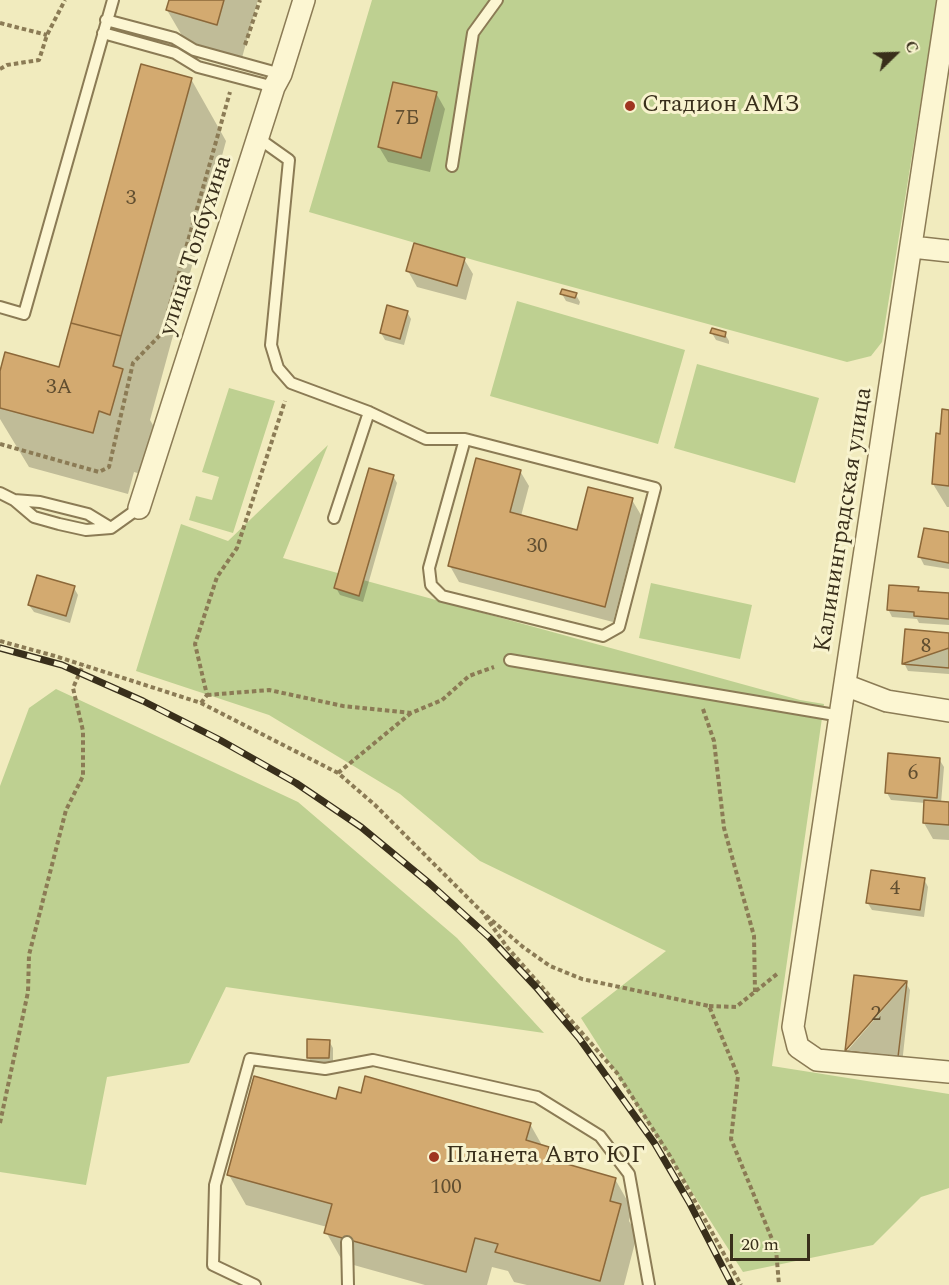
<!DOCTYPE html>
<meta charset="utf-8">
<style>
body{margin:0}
#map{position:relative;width:949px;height:1285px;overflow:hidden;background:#f1ebbe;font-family:Spectral,serif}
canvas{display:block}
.north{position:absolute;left:865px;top:24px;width:60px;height:60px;-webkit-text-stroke:4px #f8f3ce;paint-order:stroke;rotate:67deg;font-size:16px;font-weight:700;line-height:24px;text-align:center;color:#392f1b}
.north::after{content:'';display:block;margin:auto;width:21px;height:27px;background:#392f1b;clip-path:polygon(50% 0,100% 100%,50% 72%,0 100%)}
.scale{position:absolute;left:730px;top:1234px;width:80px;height:27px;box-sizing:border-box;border:3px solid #392f1b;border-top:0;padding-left:8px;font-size:18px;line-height:21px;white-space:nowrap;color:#392f1b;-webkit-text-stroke:4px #f8f3ce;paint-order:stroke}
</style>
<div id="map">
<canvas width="949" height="1285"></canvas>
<div class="north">С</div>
<div class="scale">20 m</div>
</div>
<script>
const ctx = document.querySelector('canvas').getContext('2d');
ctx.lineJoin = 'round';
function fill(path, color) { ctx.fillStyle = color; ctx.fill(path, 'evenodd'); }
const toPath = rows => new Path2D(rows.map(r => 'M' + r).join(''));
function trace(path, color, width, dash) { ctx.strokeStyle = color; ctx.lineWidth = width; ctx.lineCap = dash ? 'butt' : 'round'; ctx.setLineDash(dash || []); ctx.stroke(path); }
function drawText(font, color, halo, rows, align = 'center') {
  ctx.font = font + ' Spectral,serif'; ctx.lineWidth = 6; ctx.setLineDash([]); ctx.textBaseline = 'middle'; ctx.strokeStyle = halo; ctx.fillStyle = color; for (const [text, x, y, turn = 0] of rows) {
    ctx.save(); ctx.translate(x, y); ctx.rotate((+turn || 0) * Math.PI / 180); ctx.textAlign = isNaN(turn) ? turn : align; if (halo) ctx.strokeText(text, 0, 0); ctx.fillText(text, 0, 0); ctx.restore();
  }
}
const green = toPath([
 [372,0,937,0,882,342,871,356,847,362,477,261,309,212],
 [517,301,685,350,658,444,490,396],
 [697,364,819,398,795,483,674,448],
 [229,388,275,401,233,533,189,520,196,496,212,500,219,477,202,472],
 [328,445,283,558,800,700,824,704,772,1066,949,1094,949,1188,921,1197,873,1245,743,1272,581,1018,666,951,480,861,400,794,269,715,136,671,181,524,228,541],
 [651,583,752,605,740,659,639,638],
 [56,689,298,802,457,938,544,1033,226,987,189,1063,107,1077,86,1185,0,1172,0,786,29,708]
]);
const shadow = toPath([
 [170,0,258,0,240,65,191,51,167,10],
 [191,79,226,141,150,420,157,432,145,475,134,472,128,494,29,467,0,419,0,372,60,368],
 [436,93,445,109,430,172,388,162,379,147],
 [464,259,473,274,466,300,417,287,408,271],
 [562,294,576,295,580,302,579,305,566,301],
 [407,312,411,319,404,345,385,340,381,333],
 [712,333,725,334,729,341,729,344,716,340],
 [949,411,949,507,947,507,933,484],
 [520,471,529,486,521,516,578,532,632,500,641,515,613,622,459,582,450,566],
 [393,476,397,483,363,602,340,595,336,588],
 [949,534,949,569,924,565,920,557],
 [74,588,78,595,70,623,34,612,29,605],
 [918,588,920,592,949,595,949,625,919,623,917,619,892,617,888,609],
 [949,635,949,674,908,671,904,663],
 [939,759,944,767,941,803,949,804,949,840,933,839,924,823,925,803,891,800,887,793],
 [924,879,928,887,924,917,872,910,867,902],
 [906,983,910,990,902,1064,851,1058,847,1051],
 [329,1041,333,1048,333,1065,313,1064,308,1057],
 [362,1094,530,1124,543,1147,548,1148,556,1163,615,1179,632,1209,629,1221,637,1235,624,1285,527,1285,514,1282,508,1271,492,1267,487,1285,425,1285,343,1262,326,1232,327,1227,246,1205,229,1175,337,1100]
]);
const building = toPath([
 [169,0,224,0,217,25,166,10,169,0],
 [141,64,192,78,121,336,71,323,141,64],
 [393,82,437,92,421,158,378,147,393,82],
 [414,243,465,258,457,286,406,271,414,243],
 [562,289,577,293,575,298,560,294,562,289],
 [387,305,408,311,400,339,380,333,387,305],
 [71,323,121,336,113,366,123,369,110,415,99,411,93,433,0,408,0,371,5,352,59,367,71,323],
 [712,328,726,332,725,337,710,333,712,328],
 [942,409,949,410,949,486,932,484,936,433,940,434,942,409],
 [476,458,521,470,510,512,577,530,588,487,633,498,605,607,448,566,476,458],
 [369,468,394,475,359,596,334,588,369,468],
 [924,528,949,532,949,563,918,557,924,528],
 [37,575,75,586,66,616,28,605,37,575],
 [889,585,919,587,918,591,949,593,949,619,914,616,914,612,887,610,889,585],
 [905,629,949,633,949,668,902,664,905,629],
 [949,648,949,668,902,664,949,648],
 [888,753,940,758,937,798,885,793,888,753],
 [924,800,949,802,949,825,923,823,924,800],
 [871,870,925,878,920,910,866,903,871,870],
 [854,975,907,981,898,1057,845,1051,854,975],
 [907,981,898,1057,845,1051,907,981],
 [307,1039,330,1040,329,1058,307,1058,307,1039],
 [254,1076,336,1099,339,1087,361,1093,365,1076,531,1123,526,1140,549,1147,546,1158,616,1178,610,1201,621,1204,600,1281,495,1252,498,1244,475,1238,466,1272,324,1233,332,1204,227,1175,254,1076]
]);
const path = toPath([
 [0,23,47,35],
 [245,45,260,0],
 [0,69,7,65,39,60,47,35,65,0],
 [0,444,99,472,109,467,133,363,162,333,230,92],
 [0,641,55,656,201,703,338,773,375,805,481,911,523,947,550,966,582,979,709,1006,738,1076,731,1139,776,1249,779,1285],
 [207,695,269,690,343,706,411,713,442,700,469,676,494,667],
 [201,703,207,695,195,644,217,577,237,548,285,401],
 [703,709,714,741,724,828,754,936,755,992],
 [338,773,411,713],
 [485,916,507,947,617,1073,670,1156,741,1285],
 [709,1006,736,1007,777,974],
 [0,1123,28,992,29,955,66,810,83,776,83,731,73,688,83,665]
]);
const lane = toPath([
 [106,20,174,38,194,50,281,74],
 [103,33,175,53,198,67,274,87],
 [258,138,289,160,271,345,278,368,291,383,369,412,426,439,465,439,655,488,619,627,603,636,442,596,431,585,429,568,465,439],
 [452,166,473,33,497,0],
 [0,307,24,314,113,0],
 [0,493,14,500],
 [14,500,40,502,88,514,111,528,86,530,59,524,34,517,14,500],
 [334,518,369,412],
 [111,528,139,508],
 [510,660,841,716],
 [347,1242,348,1285],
 [255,1285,213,1265,215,1185,250,1059,325,1069,373,1060,537,1097,600,1136,629,1174,649,1285]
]);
const street = toPath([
 [948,0,793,1027,798,1047,817,1060,949,1072],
 [912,247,949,251],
 [139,508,274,87,281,74,304,0],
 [845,685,887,701,949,711]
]);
const rail = toPath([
 [0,648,62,665,143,701,220,740,296,783,361,827,429,883,489,937,536,987,579,1038,655,1144,689,1202,732,1285]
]);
const markers = [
 [630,106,6,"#9f3520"],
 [434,1157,6,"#9f3520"]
];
const numberNames = [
 ["7Б",407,120],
 ["3",131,200],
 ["3А",59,389],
 ["30",537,548],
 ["8",926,648],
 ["6",913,775],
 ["4",895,890],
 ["2",876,1016],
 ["100",446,1189]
];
const poiNames = [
 ["Стадион АМЗ",642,106],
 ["Планета Авто ЮГ",446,1157]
];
const streetNames = [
 ["улица Толбухина",197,246,-72],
 ["Калининградская улица",845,520,-81]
];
fill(green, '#bed091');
fill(shadow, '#0003');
fill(building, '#d3aa70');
trace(building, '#8c6839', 1.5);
trace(lane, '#8b7b55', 14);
trace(street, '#8b7b55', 24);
trace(path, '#8b7b55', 4, [4.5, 3]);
trace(lane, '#fcf6d2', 10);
trace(street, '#fcf6d2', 21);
trace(rail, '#392f1b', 7);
trace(rail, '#f8f3ce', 4.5, [14]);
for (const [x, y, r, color] of markers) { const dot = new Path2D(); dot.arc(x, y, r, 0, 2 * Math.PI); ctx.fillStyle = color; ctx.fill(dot); trace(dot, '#f8f3ce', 2); }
drawText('21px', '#604e30', null, numberNames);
drawText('24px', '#392f1b', '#f8f3ce', poiNames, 'left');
drawText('24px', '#392f1b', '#f8f3ce', streetNames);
</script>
